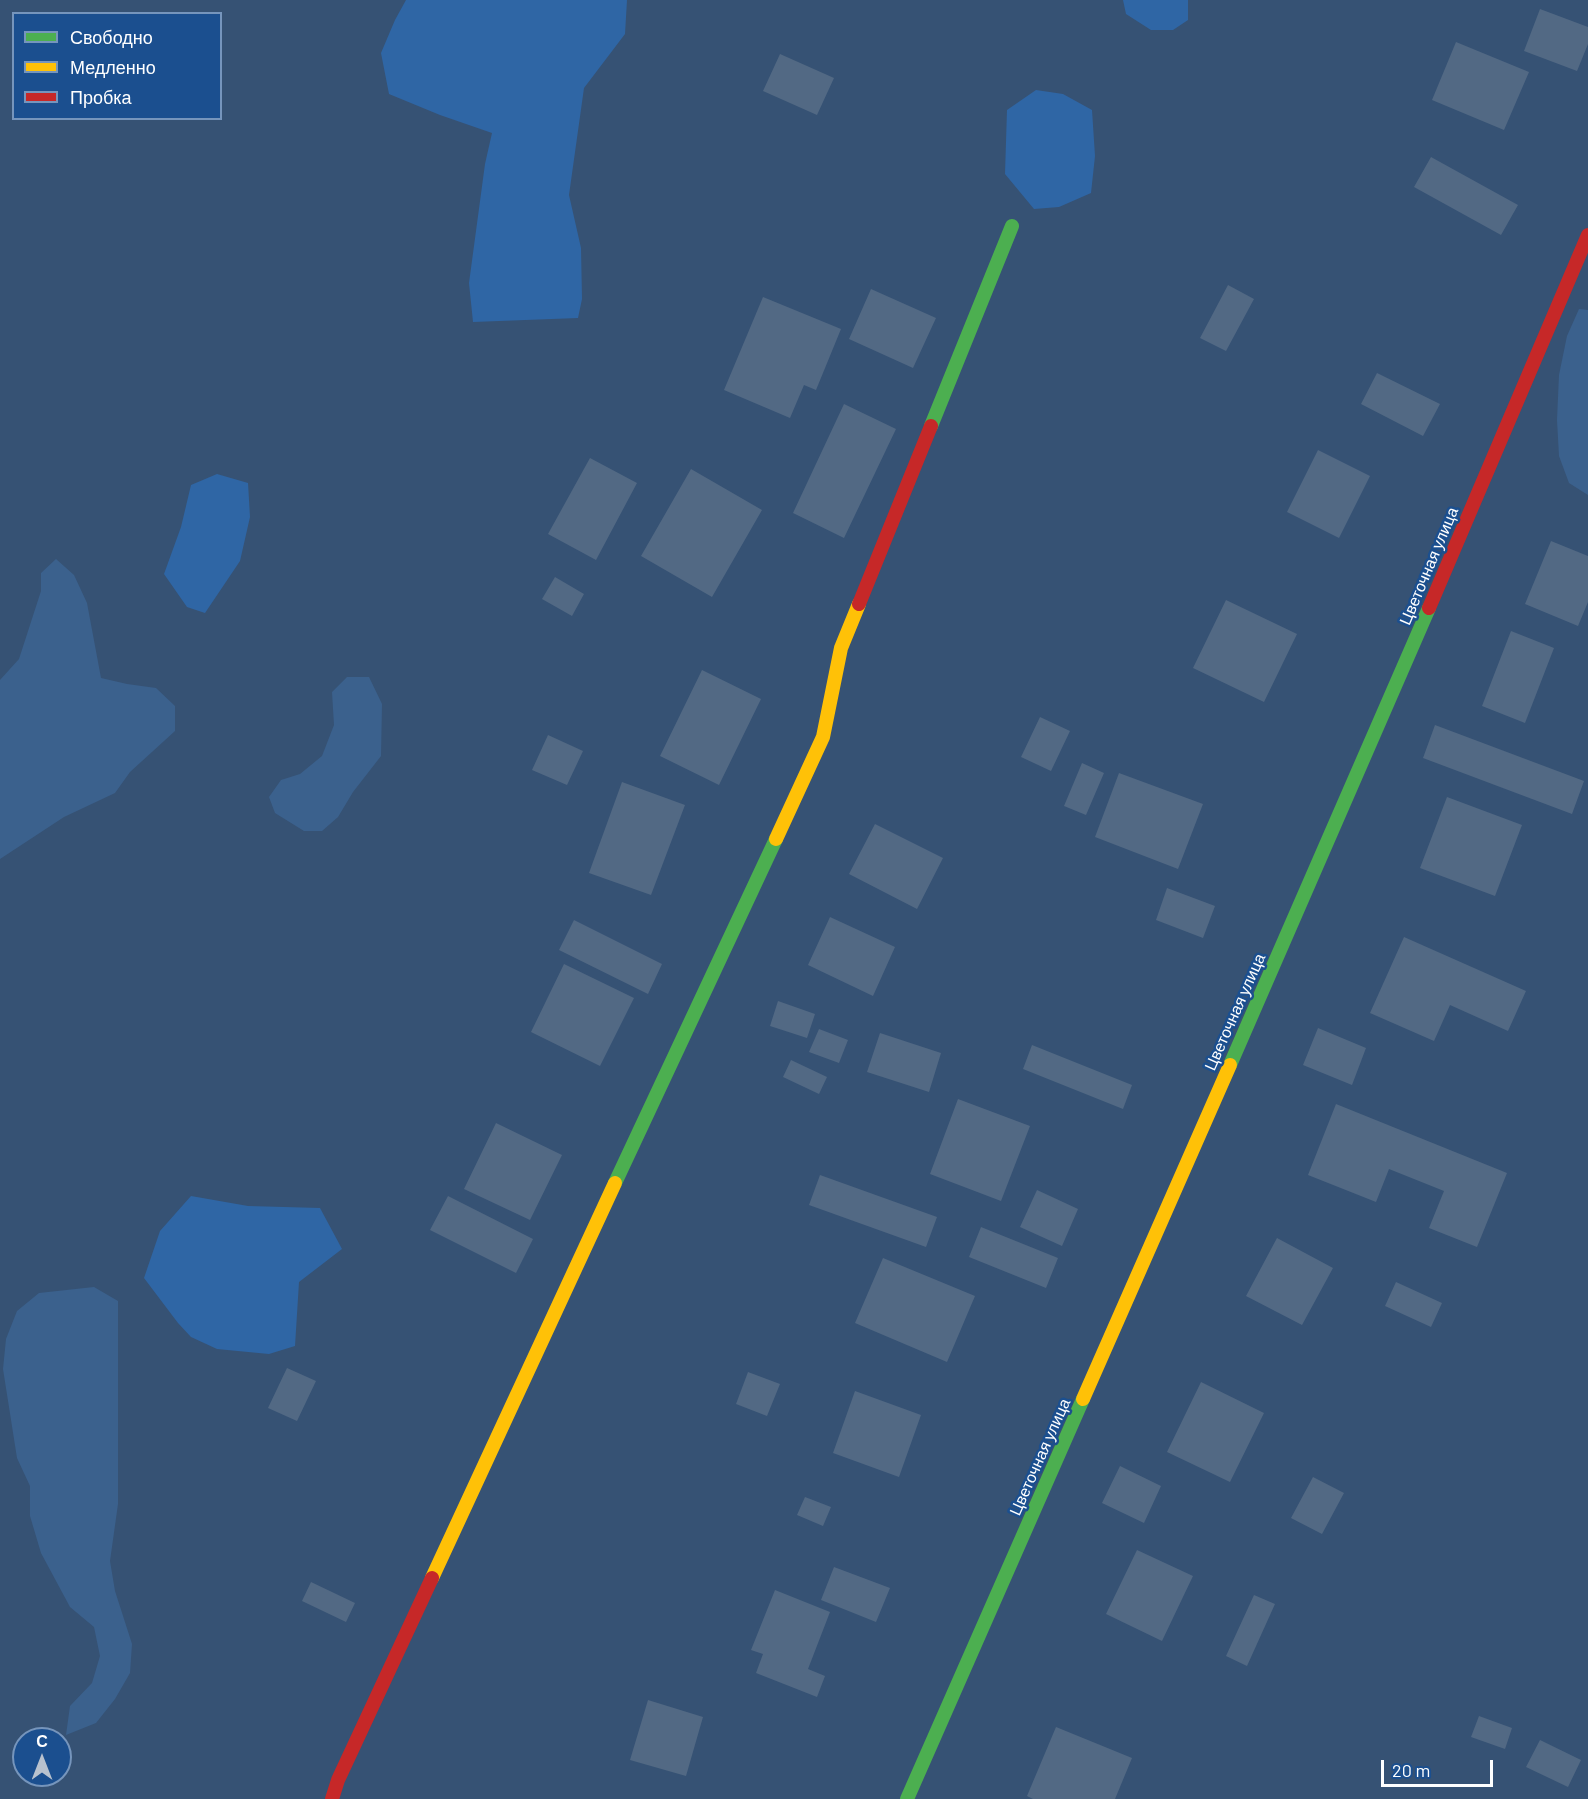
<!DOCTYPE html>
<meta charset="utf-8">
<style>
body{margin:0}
#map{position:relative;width:1588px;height:1799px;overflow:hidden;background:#365274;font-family:Barlow,sans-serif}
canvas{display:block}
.legend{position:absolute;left:12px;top:12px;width:210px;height:108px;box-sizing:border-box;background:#1b4f8f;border:2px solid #7695bc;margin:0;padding:8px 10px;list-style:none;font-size:18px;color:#fff}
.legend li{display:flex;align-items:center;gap:12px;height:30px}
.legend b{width:30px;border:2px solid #7695bc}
.north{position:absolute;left:12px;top:1727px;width:60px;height:60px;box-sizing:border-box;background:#1b4f8f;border:2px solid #7695bc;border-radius:50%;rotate:0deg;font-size:16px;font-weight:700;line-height:24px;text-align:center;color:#fff}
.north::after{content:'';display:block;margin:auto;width:21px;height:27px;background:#b9c2ce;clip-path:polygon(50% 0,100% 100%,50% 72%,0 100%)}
.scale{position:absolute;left:1381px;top:1760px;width:112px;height:27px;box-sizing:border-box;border:3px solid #fff;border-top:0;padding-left:8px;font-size:18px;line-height:21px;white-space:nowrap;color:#fff;-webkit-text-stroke:4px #1b4f8f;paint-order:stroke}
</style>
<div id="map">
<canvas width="1588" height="1799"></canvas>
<ul class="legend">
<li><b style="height:8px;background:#4caf50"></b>Свободно</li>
<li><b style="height:8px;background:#ffc107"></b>Медленно</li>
<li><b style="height:8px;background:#c62828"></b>Пробка</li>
</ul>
<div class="north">С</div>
<div class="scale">20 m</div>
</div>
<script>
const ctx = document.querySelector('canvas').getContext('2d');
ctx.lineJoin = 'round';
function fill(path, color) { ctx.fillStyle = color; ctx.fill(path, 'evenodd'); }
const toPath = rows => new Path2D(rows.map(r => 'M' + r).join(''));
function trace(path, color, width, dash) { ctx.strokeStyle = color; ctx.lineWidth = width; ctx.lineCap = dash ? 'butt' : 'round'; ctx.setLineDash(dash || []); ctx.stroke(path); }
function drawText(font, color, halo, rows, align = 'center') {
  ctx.font = font + ' Barlow,sans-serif'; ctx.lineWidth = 5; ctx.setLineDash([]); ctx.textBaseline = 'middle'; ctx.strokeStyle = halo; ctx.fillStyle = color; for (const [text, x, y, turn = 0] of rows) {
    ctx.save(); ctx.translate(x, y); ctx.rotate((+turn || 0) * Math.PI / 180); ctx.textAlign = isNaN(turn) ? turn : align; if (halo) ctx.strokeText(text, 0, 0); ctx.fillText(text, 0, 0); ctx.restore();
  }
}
const green = toPath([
 [406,0,627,0,625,34,584,88,569,195,581,248,582,299,578,318,473,322,469,283,485,164,492,133,440,115,389,94,381,53,395,20],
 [1123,0,1188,0,1188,20,1173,30,1151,30,1126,14],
 [1036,90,1063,94,1092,110,1095,156,1091,193,1059,207,1034,209,1005,174,1007,110],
 [217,474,248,483,250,517,240,561,205,613,187,607,164,574,181,527,191,485],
 [191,1196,248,1206,320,1208,342,1249,299,1282,295,1346,269,1354,217,1349,191,1337,178,1323,144,1278,160,1231]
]);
const water = toPath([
 [1579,309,1588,310,1588,495,1569,483,1559,456,1557,420,1559,375,1567,336],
 [56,559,74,575,87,603,101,678,127,684,156,688,175,706,175,731,130,772,115,793,64,817,0,859,0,680,19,659,41,591,41,573],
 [347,677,369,677,382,704,381,756,353,792,338,817,322,831,304,831,275,813,269,797,281,780,300,774,322,756,334,725,332,692],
 [94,1287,118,1301,118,1504,110,1561,115,1591,132,1644,130,1673,115,1699,96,1723,66,1735,70,1706,92,1683,100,1656,94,1627,70,1607,41,1553,30,1516,30,1486,17,1458,3,1369,6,1339,17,1311,39,1293]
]);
const building = toPath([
 [1540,9,1588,27,1588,44,1577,71,1524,51],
 [1456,42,1529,72,1504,130,1432,100],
 [780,54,834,78,817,115,763,91],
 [1431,157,1518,205,1501,235,1414,187],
 [1228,285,1254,299,1226,351,1200,338],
 [871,289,936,318,913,368,849,339],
 [763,297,841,329,816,390,804,385,790,418,724,390],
 [1377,373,1440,404,1423,436,1361,404],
 [844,404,896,429,844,538,793,513],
 [1318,450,1370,476,1339,538,1287,512],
 [590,458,637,483,596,560,548,534],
 [691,469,762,510,712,597,641,556],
 [1551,541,1588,556,1588,602,1578,626,1525,604],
 [555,577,584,594,572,616,542,599],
 [1226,600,1297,634,1264,702,1193,668],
 [1511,631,1554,648,1525,723,1482,706],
 [702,670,761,699,719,785,660,756],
 [1040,717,1070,731,1051,771,1021,757],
 [1435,725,1584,781,1572,814,1423,758],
 [548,735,583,751,567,785,532,770],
 [1082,763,1104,773,1086,815,1064,806],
 [1119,773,1203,804,1178,869,1095,837],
 [622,782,685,805,651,895,589,873],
 [1447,797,1522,825,1495,896,1420,868],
 [875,824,943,858,917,909,849,874],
 [1167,888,1215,906,1203,938,1156,920],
 [830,917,895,947,873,996,808,965],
 [574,920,662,964,648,994,559,950],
 [1404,937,1526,991,1508,1031,1450,1005,1434,1041,1370,1013],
 [564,964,634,998,600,1066,531,1032],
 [778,1001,815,1014,807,1038,770,1026],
 [1318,1028,1366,1048,1352,1085,1303,1065],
 [819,1029,848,1040,839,1063,809,1052],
 [880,1033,941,1053,929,1092,867,1072],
 [1032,1045,1132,1085,1123,1109,1023,1069],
 [791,1060,827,1077,819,1094,783,1077],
 [958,1099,1030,1126,1001,1201,930,1174],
 [1336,1104,1507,1173,1477,1247,1429,1228,1444,1191,1389,1169,1376,1202,1308,1175],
 [496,1123,562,1155,530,1220,464,1189],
 [820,1175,937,1217,926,1247,809,1205],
 [1037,1190,1078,1209,1062,1246,1020,1227],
 [448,1196,533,1239,516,1273,430,1230],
 [981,1227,1058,1258,1046,1288,969,1257],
 [1277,1238,1333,1268,1302,1325,1246,1296],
 [883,1258,975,1296,947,1362,855,1323],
 [1396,1282,1442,1303,1431,1327,1385,1306],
 [287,1368,316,1381,297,1421,268,1408],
 [748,1372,780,1384,767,1416,736,1404],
 [1201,1382,1264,1413,1230,1482,1167,1452],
 [855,1391,921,1415,899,1477,833,1453],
 [1120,1466,1161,1486,1144,1523,1102,1503],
 [1313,1477,1344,1493,1322,1534,1291,1518],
 [805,1497,831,1507,823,1526,797,1515],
 [1137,1550,1193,1576,1162,1641,1106,1614],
 [834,1567,890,1588,876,1622,821,1600],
 [311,1582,355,1603,346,1622,302,1601],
 [775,1590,830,1612,808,1669,825,1676,817,1697,756,1673,763,1654,751,1650],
 [1254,1595,1275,1604,1247,1666,1226,1656],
 [648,1700,703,1717,686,1776,630,1760],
 [1479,1716,1512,1728,1505,1749,1471,1737],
 [1056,1727,1132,1758,1115,1799,1033,1799,1027,1796],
 [1540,1740,1581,1760,1568,1787,1526,1767]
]);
const fast = toPath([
 [931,426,1012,226],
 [1230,1065,1429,608],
 [615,1183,776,839],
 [907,1799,1083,1399]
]);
const slow = toPath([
 [776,839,823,737,841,648,859,604],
 [1083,1399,1230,1065],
 [432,1578,615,1183]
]);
const jam = toPath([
 [859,604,931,426],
 [1429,608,1588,235],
 [332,1799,338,1780,432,1578]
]);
const streetNames = [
 ["Цветочная улица",1429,566,-67],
 ["Цветочная улица",1235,1012,-66],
 ["Цветочная улица",1040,1457,-66]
];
fill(green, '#2f66a5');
fill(water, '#3b618d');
fill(building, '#526984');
trace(fast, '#4caf50', 14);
trace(slow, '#ffc107', 14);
trace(jam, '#c62828', 14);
drawText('16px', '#fff', '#1b4f8f', streetNames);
</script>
